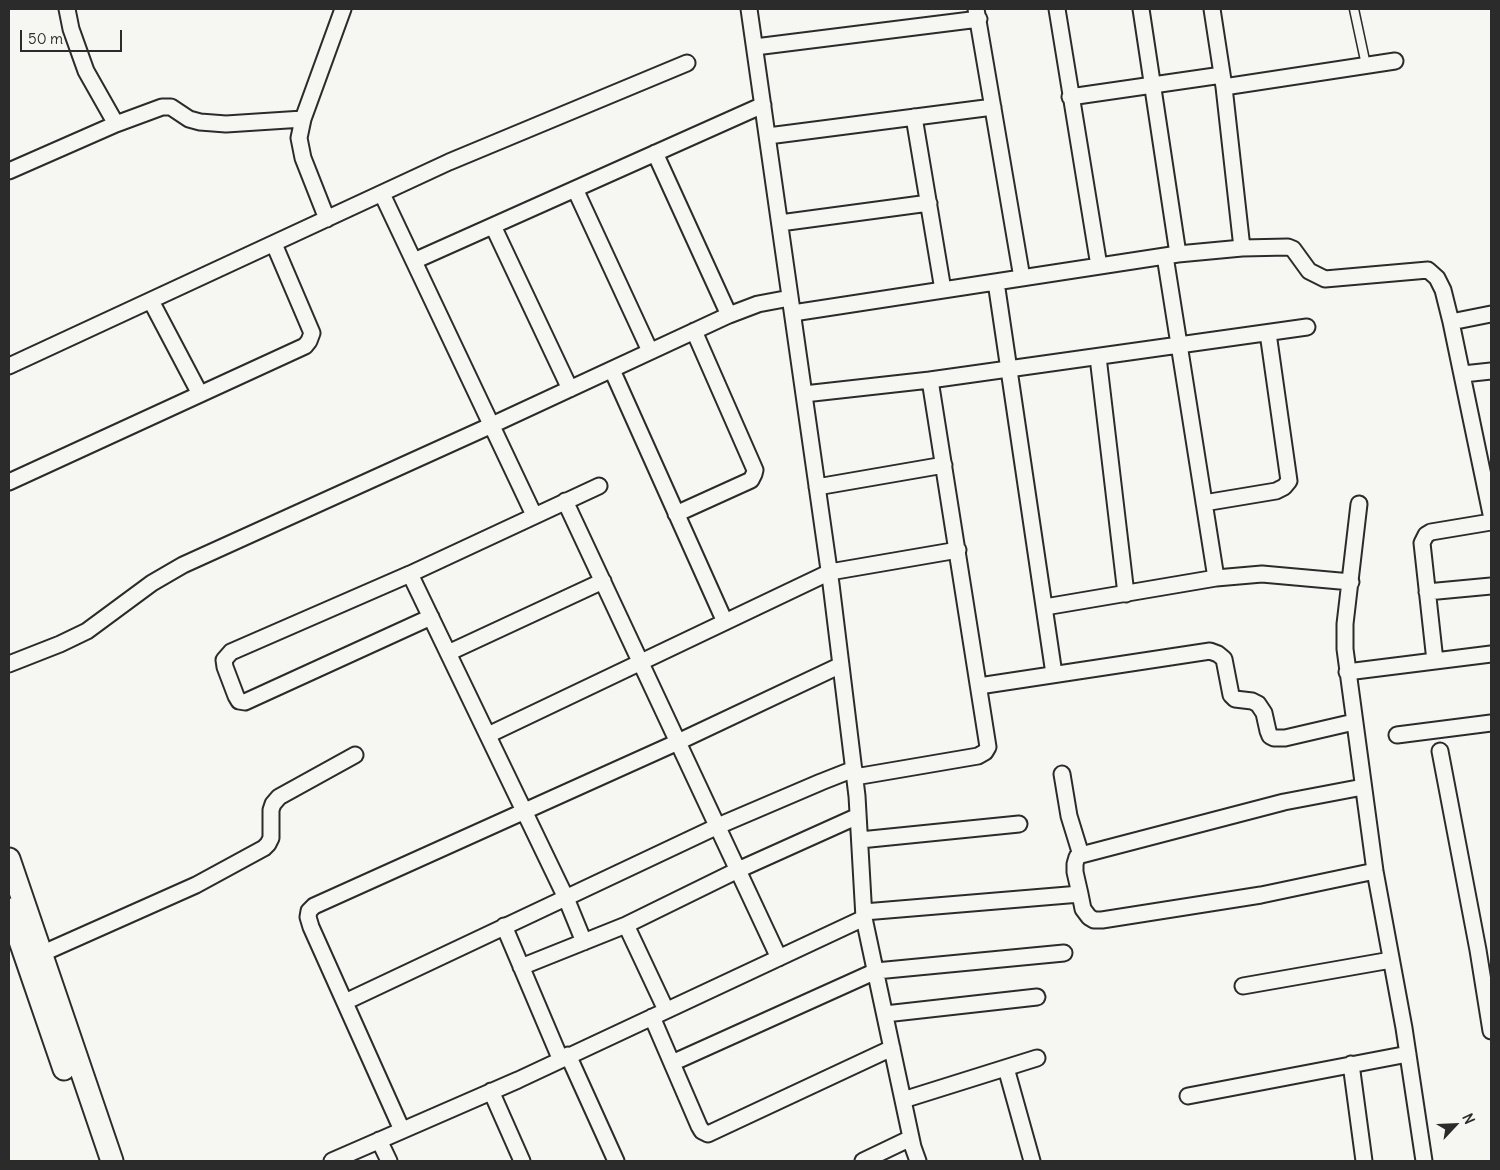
<!DOCTYPE html>
<style>
body{margin:0}
#map{position:relative;width:1500px;height:1170px;overflow:hidden;background:#f6f6f2;font-family:Delius,sans-serif}
canvas{display:block}
.frame{position:absolute;inset:0;border:10px solid #2b2b2b;pointer-events:none}
.north{position:absolute;left:1430px;top:1100px;width:50px;height:50px;-webkit-text-stroke:4px #f6f6f2;paint-order:stroke;rotate:65deg;font-size:14px;font-weight:700;line-height:20px;text-align:center;color:#2b2b2b}
.north::after{content:'';display:block;margin:auto;width:18px;height:22px;background:#2b2b2b;clip-path:polygon(50% 0,100% 100%,50% 72%,0 100%)}
.scale{position:absolute;left:20px;top:30px;width:102px;height:22px;box-sizing:border-box;border:2px solid #2b2b2b;border-top:0;padding-left:6px;font-size:15px;line-height:18px;white-space:nowrap;color:#2b2b2b;-webkit-text-stroke:4px #f6f6f2;paint-order:stroke}
</style>
<div id="map">
<canvas width="1500" height="1170"></canvas>
<div class="frame"></div>
<div class="north">N</div>
<div class="scale">50 m</div>
</div>
<script>
const ctx = document.querySelector('canvas').getContext('2d');
ctx.lineJoin = 'round';
const toPath = rows => new Path2D(rows.map(r => 'M' + r).join(''));
function trace(path, color, width, dash) { ctx.strokeStyle = color; ctx.lineWidth = width; ctx.lineCap = dash ? 'butt' : 'round'; ctx.setLineDash(dash || []); ctx.stroke(path); }
const service = toPath([
 [1354,9,1366,65]
]);
const minor = toPath([
 [749,9,831,584,857,796,864,918,913,1147,918,1161],
 [976,9,1022,278],
 [1057,9,1099,266],
 [1141,9,1178,254],
 [1212,9,1224,87,1242,248],
 [755,47,979,19],
 [1224,87,1395,61],
 [1070,97,1222,75],
 [914,117,943,290],
 [116,124,162,107,171,107,189,119,200,122,226,124,303,119],
 [768,136,993,107],
 [655,153,729,315],
 [9,171,116,124,86,71,71,29,67,9],
 [575,189,650,351],
 [382,194,534,515],
 [327,219,303,158,299,138,303,119,343,9],
 [780,223,929,203],
 [493,226,570,389],
 [1165,256,1216,578],
 [414,261,763,105],
 [996,282,1054,674],
 [151,301,200,394],
 [793,313,1178,254,1242,248,1288,247,1293,249,1309,271,1325,279,1428,270,1437,278,1443,290,1451,322,1491,514],
 [1451,322,1491,314],
 [1098,357,1126,594],
 [9,366,449,162,687,63],
 [612,370,725,622],
 [1463,374,1491,371],
 [804,394,930,380,1307,327],
 [9,482,305,346,309,341,312,333,274,244],
 [817,487,944,465],
 [565,501,779,958],
 [1204,503,1276,491,1284,487,1289,481,1268,333],
 [1359,504,1345,624,1345,649,1375,871,1404,1028,1424,1161],
 [676,514,751,480,754,474,755,470,694,331],
 [410,574,566,898,584,942],
 [1427,592,1491,586],
 [1045,607,1216,578,1262,574,1351,582],
 [431,617,245,702,239,701,236,696,225,667,224,660,231,652,410,574,599,486],
 [448,653,603,581],
 [1435,661,1422,543,1426,535,1431,532,1491,522],
 [9,664,60,644,87,631,152,583,183,565,492,425,729,315,758,304,790,298],
 [1347,672,1491,654],
 [979,686,1210,651,1218,654,1224,659,1231,695,1235,699,1252,701,1258,704,1264,713,1268,731,1270,736,1274,738,1285,738,1354,722],
 [488,735,830,572,958,550],
 [1397,735,1491,723],
 [1440,751,1478,950,1491,1031],
 [1062,774,1069,816,1081,855],
 [855,777,978,756,985,752,988,747,930,380],
 [860,840,1019,824],
 [1080,894,1075,872,1075,864,1077,857,1081,855,1284,802,1363,787],
 [864,912,1080,894,1083,909,1089,917,1094,920,1102,920,1261,895,1375,871],
 [626,925,666,1010],
 [504,926,560,1058],
 [41,954,196,885,264,848,268,844,271,838,271,810,273,804,279,797,355,755],
 [521,967,626,925,738,870,858,816],
 [1243,986,1391,960],
 [345,1002,718,826,821,782,854,769],
 [885,1014,1037,997],
 [652,1017,699,1126,702,1131,708,1134,892,1048],
 [568,1055,616,1161],
 [672,1063,876,971,1064,953],
 [1351,1064,1364,1161],
 [1006,1068,1032,1161],
 [491,1091,522,1161],
 [1188,1096,1408,1054],
 [903,1100,1037,1058],
 [402,1130,311,927,308,917,309,911,314,906,678,742,841,665],
 [379,1140,389,1161],
 [332,1161,518,1080,864,918],
 [863,1161,911,1138]
]);
const secondary = toPath([
 [9,859,112,1161],
 [9,909,64,1069]
]);
trace(service, '#2b2b2b', 11);
trace(minor, '#2b2b2b', 19);
trace(secondary, '#2b2b2b', 25);
trace(service, '#f6f6f2', 8);
trace(minor, '#f6f6f2', 15);
trace(secondary, '#f6f6f2', 21);
</script>
